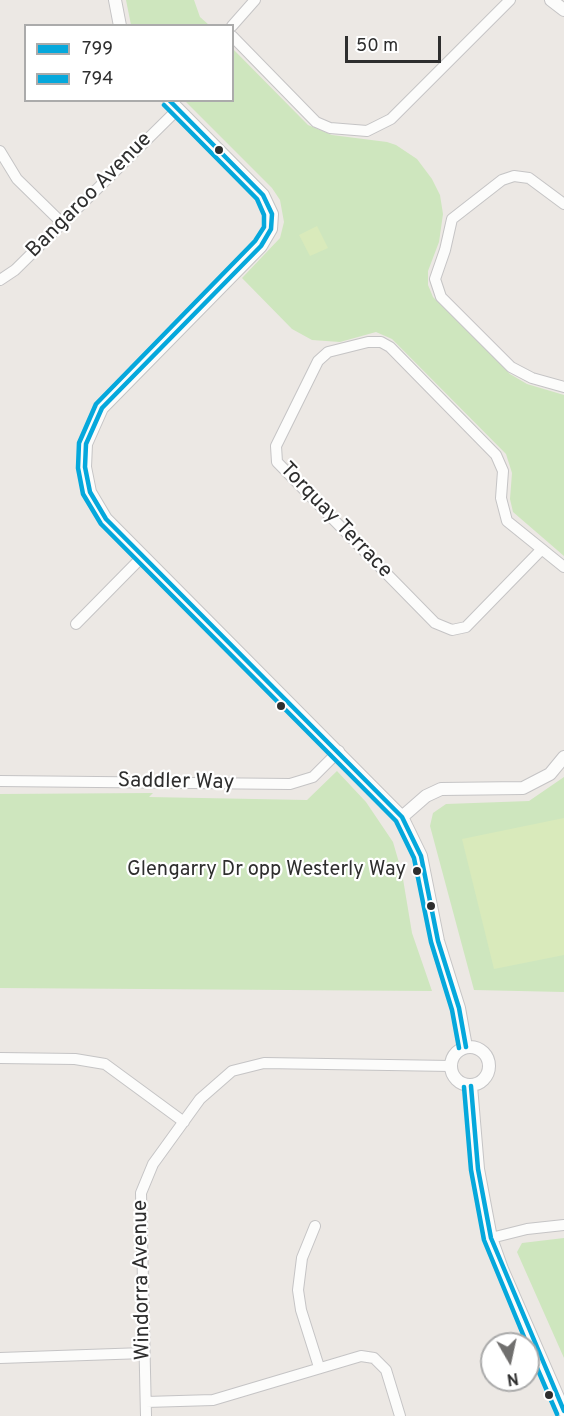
<!DOCTYPE html>
<style>
body{margin:0}
#map{position:relative;width:564px;height:1416px;overflow:hidden;background:#ece8e4;font-family:Overpass,sans-serif}
canvas{display:block}
.legend{position:absolute;left:24px;top:24px;width:210px;height:78px;box-sizing:border-box;background:#fff;border:2px solid #ababab;margin:0;padding:8px 10px;list-style:none;font-size:18px;color:#2e2e2e}
.legend li{display:flex;align-items:center;gap:12px;height:30px}
.legend b{width:30px;border:2px solid #ababab}
.north{position:absolute;left:480px;top:1332px;width:60px;height:60px;box-sizing:border-box;background:#fff;border:2px solid #ababab;border-radius:50%;rotate:171deg;font-size:16px;font-weight:700;line-height:24px;text-align:center;color:#2e2e2e}
.north::after{content:'';display:block;margin:auto;width:21px;height:27px;background:#706f6e;clip-path:polygon(50% 0,100% 100%,50% 72%,0 100%)}
.scale{position:absolute;left:345px;top:36px;width:96px;height:27px;box-sizing:border-box;border:3px solid #2e2e2e;border-top:0;padding-left:8px;font-size:18px;line-height:21px;white-space:nowrap;color:#2e2e2e;-webkit-text-stroke:4px #fff;paint-order:stroke}
</style>
<div id="map">
<canvas width="564" height="1416"></canvas>
<ul class="legend">
<li><b style="height:8px;background:#05a8dc"></b>799</li>
<li><b style="height:8px;background:#05a8dc"></b>794</li>
</ul>
<div class="north">N</div>
<div class="scale">50 m</div>
</div>
<script>
const ctx = document.querySelector('canvas').getContext('2d');
ctx.lineJoin = 'round';
function fill(path, color) { ctx.fillStyle = color; ctx.fill(path, 'evenodd'); }
const toPath = rows => new Path2D(rows.map(r => 'M' + r).join(''));
function trace(path, color, width, dash) { ctx.strokeStyle = color; ctx.lineWidth = width; ctx.lineCap = dash ? 'butt' : 'round'; ctx.setLineDash(dash || []); ctx.stroke(path); }
function drawText(font, color, halo, rows, align = 'center') {
  ctx.font = font + ' Overpass,sans-serif'; ctx.lineWidth = 4.5; ctx.setLineDash([]); ctx.textBaseline = 'middle'; ctx.strokeStyle = halo; ctx.fillStyle = color; for (const [text, x, y, turn = 0] of rows) {
    ctx.save(); ctx.translate(x, y); ctx.rotate((+turn || 0) * Math.PI / 180); ctx.textAlign = isNaN(turn) ? turn : align; if (halo) ctx.strokeText(text, 0, 0); ctx.fillText(text, 0, 0); ctx.restore();
  }
}
const green = toPath([
 [126,0,194,0,200,17,209,25,131,25],
 [233,49,308,125,332,135,387,142,396,145,417,159,432,179,440,195,443,214,439,242,428,271,428,285,433,297,510,374,527,384,564,395,564,556,513,512,510,499,512,473,506,454,392,339,376,332,340,342,312,340,292,329,242,278,280,238,284,222,280,200,272,188,185,101,232,100],
 [337,771,366,802,393,842,402,873,412,933,432,991,0,988,0,794,153,793,149,797,307,800],
 [564,777,564,992,474,990,430,826,433,813,446,804,529,801],
 [564,1238,564,1358,517,1252,522,1243]
]);
const pitch = toPath([
 [317,226,328,248,310,256,299,235],
 [564,818,564,955,494,969,462,839]
]);
const minor = toPath([
 [232,26,255,0],
 [232,36,316,122,330,128,367,131,391,119,510,0],
 [0,151,17,179,62,223],
 [564,204,529,178,514,176,502,180,452,219,445,250,435,279,441,297,511,367,532,378,564,387],
 [0,280,15,270,178,109],
 [542,549,466,627,452,630,435,623,277,462,276,446,318,361,328,352,368,342,381,342,390,347,496,455,503,471,501,498,507,521,564,567],
 [76,624,143,556],
 [0,781,290,784,313,777,339,751],
 [0,1058,75,1059,105,1064,184,1122],
 [315,1226,302,1258,298,1290,301,1310,319,1367],
 [491,1238,527,1229,564,1225],
 [0,1358,144,1353],
 [146,1402,213,1400,361,1356,374,1358,386,1370,400,1416],
 [146,1416,141,1193,153,1164,200,1099,232,1071,264,1063,451,1066]
]);
const tertiary = toPath([
 [115,0,120,26],
 [551,0,564,10],
 [169,100,263,195,272,214,271,229,261,246,102,408,86,444,85,467,90,492,106,519,402,817,421,856,438,941,459,1008,466,1047],
 [402,817,426,796,441,789,523,788,550,774,564,757],
 '451 1066a19 19 0 1 1 38 0a19 19 0 1 1-38 0Z',
 [471,1086,478,1169,491,1238,502,1269,564,1411]
]);
const bus1 = toPath([
 [169,100,263,195,272,214,271,229,261,246,102,408,86,444,85,467,90,492,106,519,402,817,421,856,438,941,459,1008,466,1047],
 [471,1086,478,1169,491,1238,564,1411]
]);
const bus2 = toPath([
 [164,105,257,199,264,215,264,227,255,241,96,404,79,443,78,468,83,494,101,524,396,821,414,858,431,942,452,1010,459,1048],
 [464,1087,471,1170,484,1240,527,1344],
 [528,1347,557,1414]
]);
const markers = [
 [219,150,5,"#2e2e2e"],
 [281,706,5,"#2e2e2e"],
 [417,871,5,"#2e2e2e"],
 [431,906,5,"#2e2e2e"],
 [549,1395,5,"#2e2e2e"]
];
const busNames = [
 ["Glengarry Dr opp Westerly Way",406,871]
];
const streetNames = [
 ["Bangaroo Avenue",90,196,-45],
 ["Torquay Terrace",335,521,46],
 ["Saddler Way",176,783,1],
 ["Windorra Avenue",143,1280,-91]
];
fill(green, '#cee6be');
fill(pitch, '#d9eabb');
trace(minor, '#c5c4c5', 12);
trace(tertiary, '#c5c4c5', 14);
trace(minor, '#fcfcfb', 10);
trace(tertiary, '#fcfcfb', 12);
trace(bus1, '#05a8dc', 4.5);
trace(bus2, '#05a8dc', 4.5);
for (const [x, y, r, color] of markers) { const dot = new Path2D(); dot.arc(x, y, r, 0, 2 * Math.PI); ctx.fillStyle = color; ctx.fill(dot); trace(dot, '#fff', 2); }
drawText('20px', '#2e2e2e', '#fff', busNames, 'right');
drawText('21px', '#2e2e2e', '#fff', streetNames);
</script>
